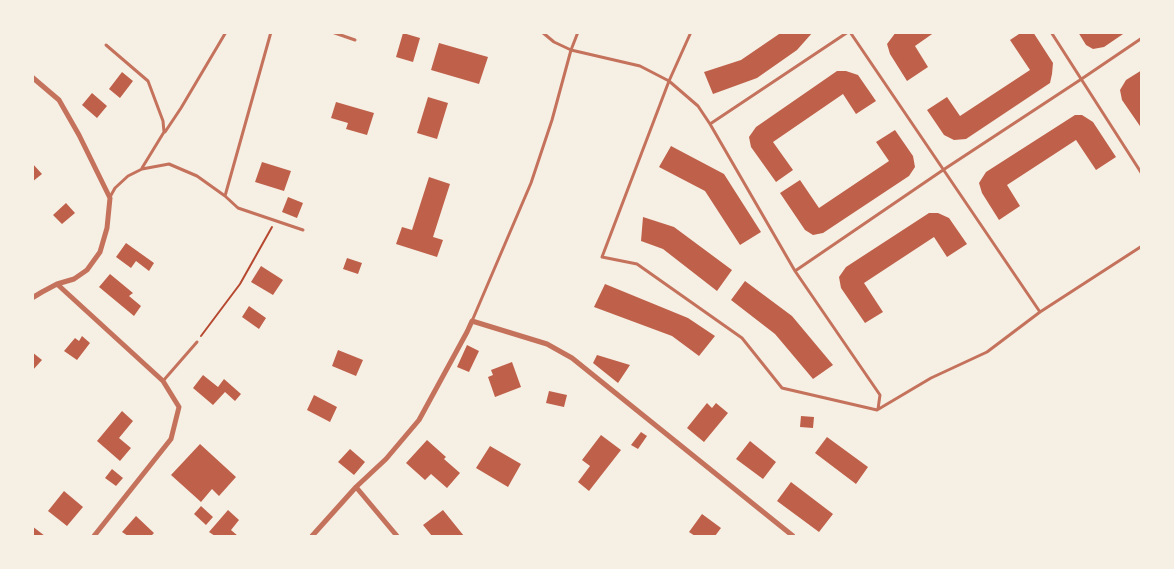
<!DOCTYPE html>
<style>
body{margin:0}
#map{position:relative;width:1174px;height:569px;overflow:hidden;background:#f6efe4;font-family:Mulish,sans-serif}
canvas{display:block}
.frame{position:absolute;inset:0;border:34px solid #f6efe4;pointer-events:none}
</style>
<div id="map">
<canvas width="1174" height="569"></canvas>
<div class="frame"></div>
</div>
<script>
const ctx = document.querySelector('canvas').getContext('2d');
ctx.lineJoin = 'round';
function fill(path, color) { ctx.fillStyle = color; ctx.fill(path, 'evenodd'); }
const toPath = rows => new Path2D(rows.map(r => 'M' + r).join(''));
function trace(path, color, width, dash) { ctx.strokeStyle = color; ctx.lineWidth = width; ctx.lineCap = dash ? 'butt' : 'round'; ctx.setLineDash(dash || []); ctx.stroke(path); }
const building = toPath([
 [782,32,813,32,797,50,757,78,713,94,704,72,741,60],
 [896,32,935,32,915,46,928,67,907,81,890,54,887,44],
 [1022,32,1033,32,1053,63,1052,74,1050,83,966,139,954,140,944,135,927,110,947,97,960,116,1030,70,1010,40],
 [1078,32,1126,32,1104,47,1093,49,1086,45],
 [403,33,420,38,413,62,396,57],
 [439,43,488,57,479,84,431,70],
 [1142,70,1142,129,1122,100,1120,90,1126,80],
 [837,71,846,71,858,75,876,101,856,114,843,94,773,142,793,170,776,182,751,147,749,137,756,127],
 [122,72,133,81,120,98,109,89],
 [92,93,107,106,97,118,82,105],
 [428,97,448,103,437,139,417,133],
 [336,102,374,113,367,135,346,129,348,123,331,118],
 [1075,115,1082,115,1093,122,1116,157,1096,170,1076,140,1007,185,1020,206,999,220,982,193,979,183,986,172],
 [895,130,913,156,915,167,909,176,823,233,813,235,805,230,780,193,800,180,819,208,889,161,876,142],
 [671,146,724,174,761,232,740,245,705,191,659,167],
 [262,162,291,171,284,191,255,182],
 [32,163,42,174,32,182],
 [429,177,450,184,433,237,443,240,437,257,396,244,402,227,412,230],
 [288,197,303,203,297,218,282,212],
 [66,203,75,213,62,224,53,215],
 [929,213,938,213,949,218,967,244,947,257,934,237,864,283,883,312,865,323,841,288,839,277,846,267],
 [643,217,674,227,732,270,717,291,663,249,641,241],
 [126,243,154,263,149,271,136,261,131,268,116,257],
 [347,258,362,263,358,274,343,269],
 [261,266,283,280,273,295,251,282],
 [110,274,133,293,129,296,141,306,134,316,99,287],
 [745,281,792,316,833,365,813,379,775,334,731,300],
 [605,284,688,318,715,336,699,356,672,336,594,307],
 [249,306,266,318,259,329,242,317],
 [82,336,90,343,77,360,64,351,75,338,79,341],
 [467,345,479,351,469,372,457,367],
 [338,350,363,360,356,376,332,366],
 [32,352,42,360,32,371],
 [597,355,630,365,618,383,593,363],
 [512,362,521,387,495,397,488,377,493,375,491,370],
 [203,375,218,387,224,379,241,394,235,401,225,392,213,405,193,388],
 [549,391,567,395,564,407,546,403],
 [314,395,337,407,330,422,307,410],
 [707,403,712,408,716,403,728,413,704,442,687,428],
 [122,411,133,421,119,438,131,448,120,461,97,441],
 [801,416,814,417,813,428,800,427],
 [641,432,647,436,638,449,631,445],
 [601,435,621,450,589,491,578,482,590,466,582,460],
 [827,437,868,467,856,484,815,453],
 [427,440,446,457,444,459,460,473,447,488,431,474,425,480,406,463],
 [750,441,776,462,763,479,736,459],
 [200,444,236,477,219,496,212,489,201,502,171,475],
 [490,446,521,464,508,487,476,468],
 [350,449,365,462,354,475,338,462],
 [112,469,123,478,116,486,105,478],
 [791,482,833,514,819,532,777,501],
 [64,491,83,507,67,526,48,511],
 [201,506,213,517,206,525,194,514],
 [228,510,239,520,231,530,238,536,215,536,209,532],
 [443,510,464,536,432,536,423,525],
 [702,514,721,528,715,536,695,536,689,532],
 [136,516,154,533,151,536,128,536,122,532],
 [32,526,45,536,32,536]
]);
const path = toPath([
 [201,336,240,284,272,227]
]);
const service = toPath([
 [332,32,355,40],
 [542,32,554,42,571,50,640,66,669,81,698,106,710,124,795,271,880,395,878,409],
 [691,32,669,81,602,257,637,264,742,338,782,388,877,410,931,378,987,352,1040,312,1142,246],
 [850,32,1040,312],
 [1051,32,1142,174],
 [106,45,148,81,163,121,164,132,142,168],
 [710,124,848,32],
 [165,132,181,108,226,32],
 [225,196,271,32],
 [110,197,115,188,128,176,142,169,169,164,197,176,225,196,238,208,303,230],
 [795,271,943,170,1080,80,1142,38],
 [472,321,531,183,552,120,571,50,578,32],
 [163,381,197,342]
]);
const minor = toPath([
 [32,77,59,100,79,135,110,198,107,228,100,252,87,270,74,279,57,284],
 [32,298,42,292,57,284,163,381,179,407,171,439,94,536],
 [356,487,397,536],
 [312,536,356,487,386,459,419,420,467,332,472,321,547,344,572,358,793,536]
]);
fill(building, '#bf614a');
trace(path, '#b5482f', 2);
trace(service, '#c5725c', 3);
trace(minor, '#c5725c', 5);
</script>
